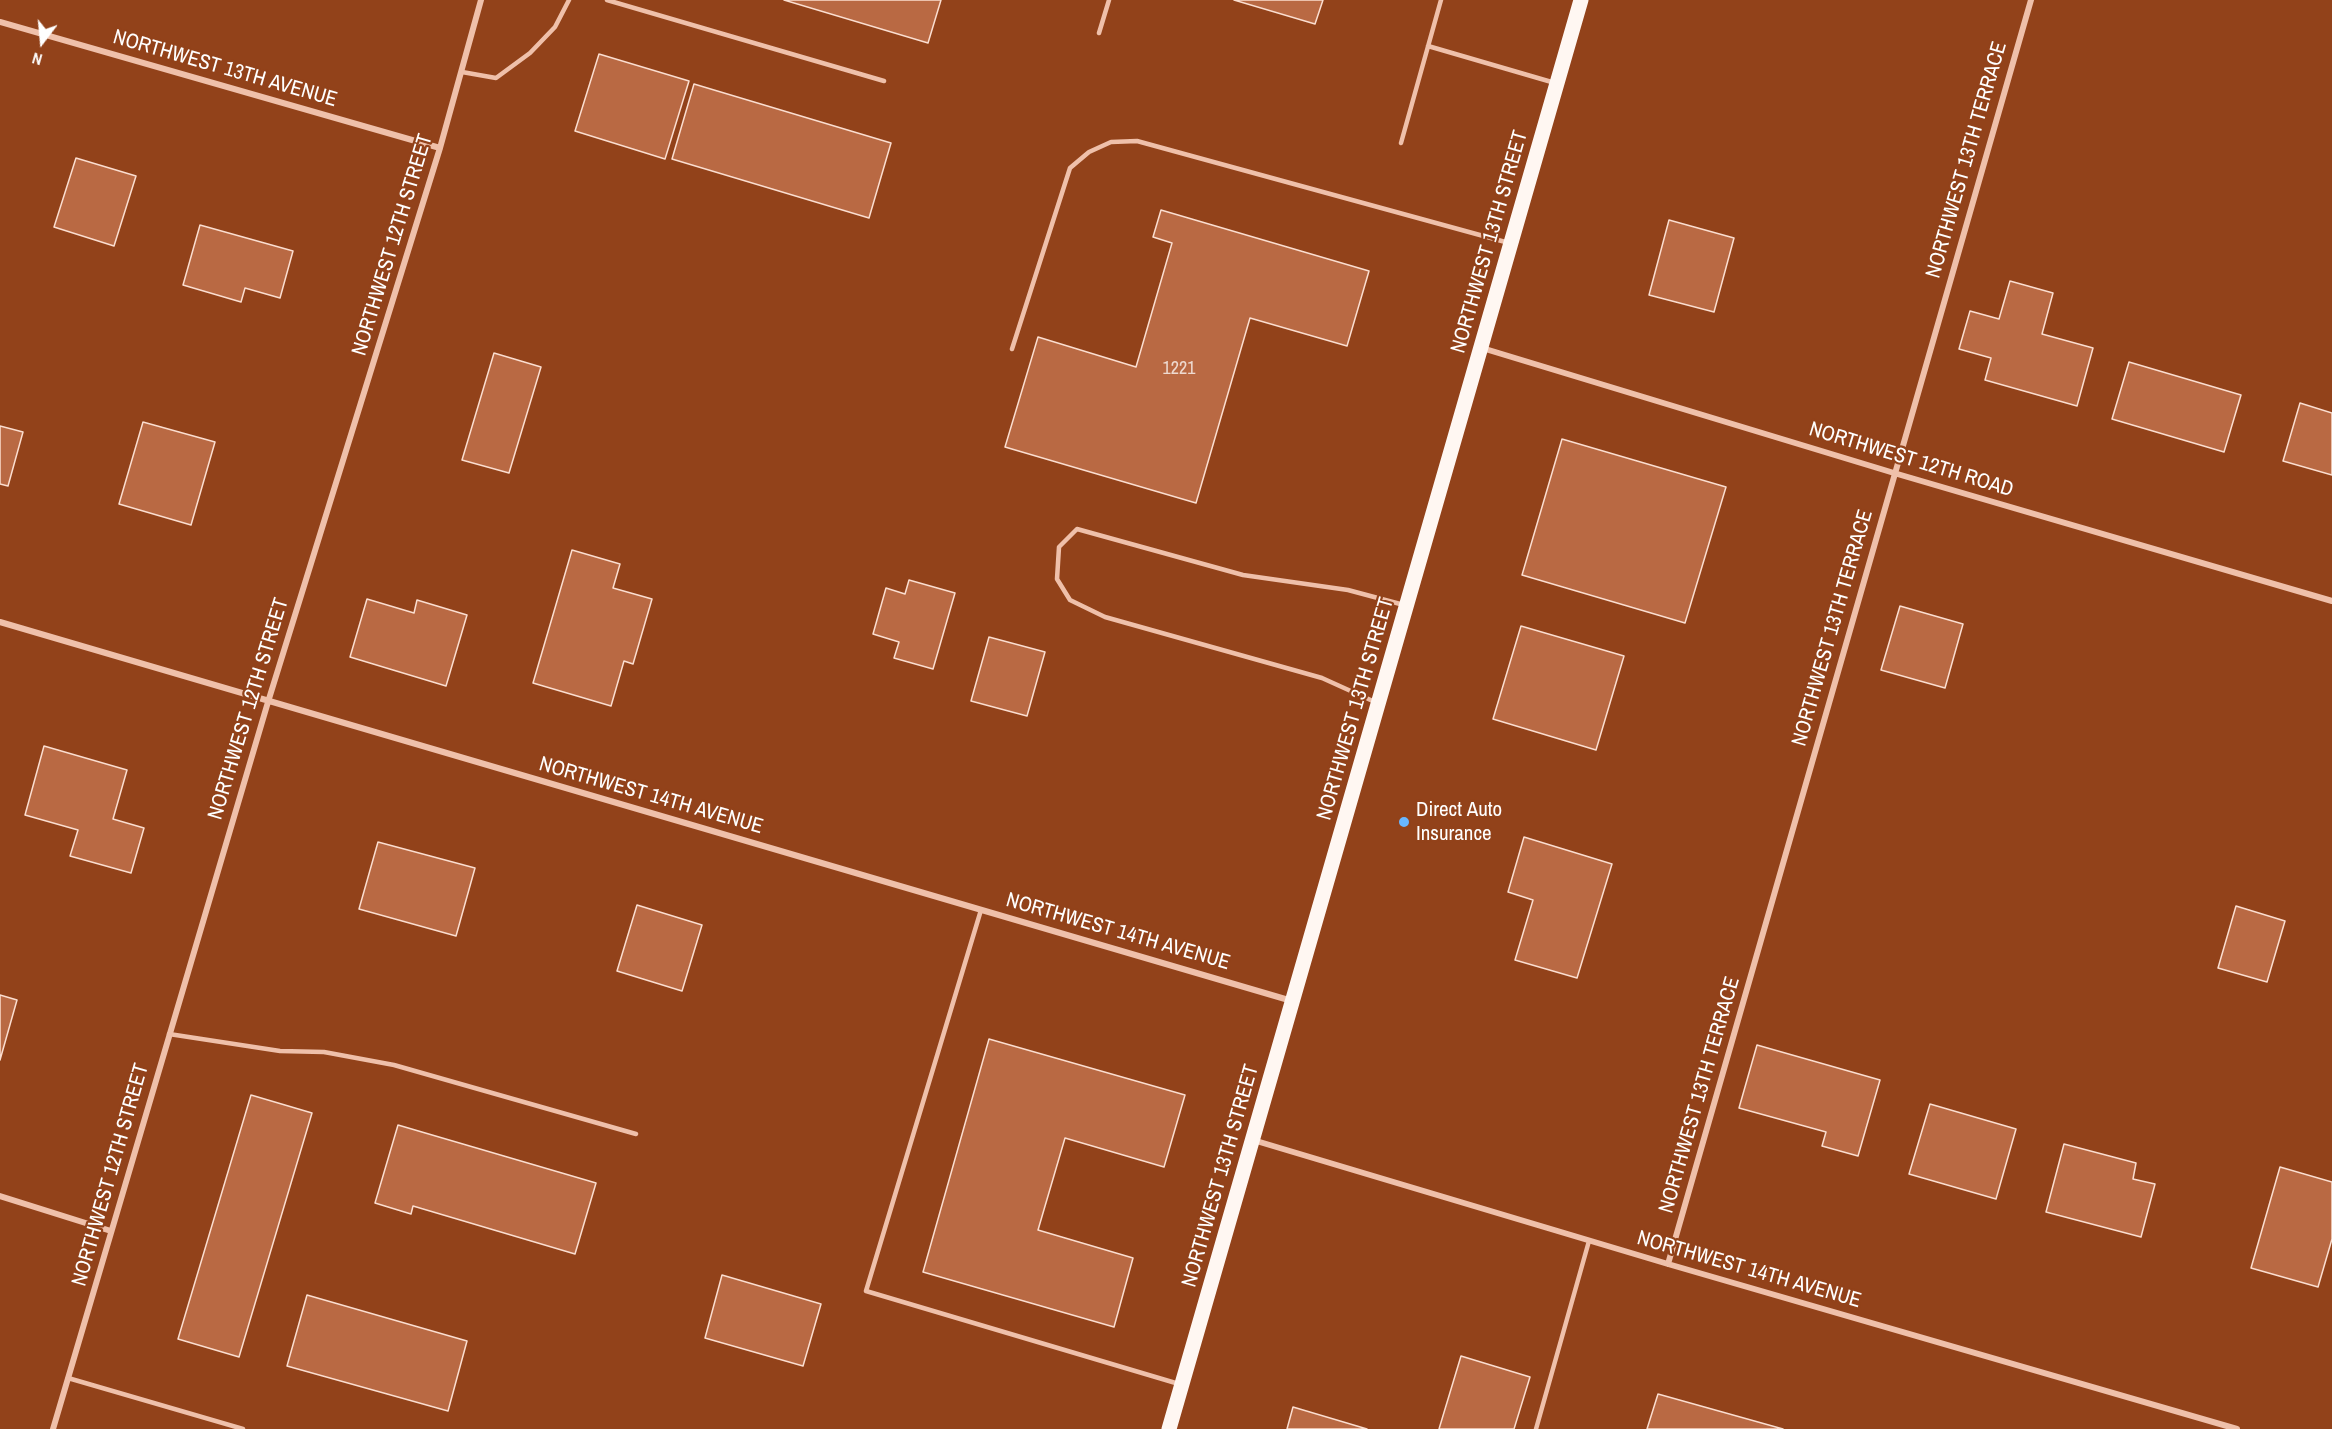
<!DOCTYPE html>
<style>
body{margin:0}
#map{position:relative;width:2332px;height:1429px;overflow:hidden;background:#92421a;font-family:"Archivo Narrow",sans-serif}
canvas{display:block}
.north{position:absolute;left:12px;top:12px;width:60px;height:60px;-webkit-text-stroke:4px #92421a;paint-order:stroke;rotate:196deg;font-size:16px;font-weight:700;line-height:24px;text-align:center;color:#fff}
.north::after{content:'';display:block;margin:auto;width:21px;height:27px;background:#fff;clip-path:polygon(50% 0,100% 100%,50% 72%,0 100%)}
</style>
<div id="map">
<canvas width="2332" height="1429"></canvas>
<div class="north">N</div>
</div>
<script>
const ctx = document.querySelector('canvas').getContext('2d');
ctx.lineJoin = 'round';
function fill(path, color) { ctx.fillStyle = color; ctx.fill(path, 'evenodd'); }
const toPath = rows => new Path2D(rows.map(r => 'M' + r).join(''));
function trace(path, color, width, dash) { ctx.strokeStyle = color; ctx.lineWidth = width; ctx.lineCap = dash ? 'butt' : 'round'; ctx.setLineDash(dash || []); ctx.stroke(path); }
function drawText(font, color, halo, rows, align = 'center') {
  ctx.font = font + ' "Archivo Narrow",sans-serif'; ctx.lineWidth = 4.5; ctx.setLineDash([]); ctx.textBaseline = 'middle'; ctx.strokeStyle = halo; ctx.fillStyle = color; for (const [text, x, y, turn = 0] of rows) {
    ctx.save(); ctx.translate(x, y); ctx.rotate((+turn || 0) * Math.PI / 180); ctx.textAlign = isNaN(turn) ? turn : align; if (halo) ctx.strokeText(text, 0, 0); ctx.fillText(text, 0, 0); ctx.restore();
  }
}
const building = toPath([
 [784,0,941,0,928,43,784,0],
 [1234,0,1323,0,1315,24,1234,0],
 [599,54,689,81,665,159,575,131,599,54],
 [694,84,891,143,869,218,672,159,694,84],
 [76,158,136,176,114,246,54,227,76,158],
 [1161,210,1369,271,1347,346,1250,318,1196,503,1005,447,1038,337,1136,367,1172,243,1153,237,1161,210],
 [1669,220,1734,238,1714,312,1649,295,1669,220],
 [200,225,293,251,280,298,245,288,241,302,183,285,200,225],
 [2010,281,2053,293,2042,334,2093,348,2077,406,1985,380,1991,358,1959,349,1970,311,1999,319,2010,281],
 [494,353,541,367,509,473,462,460,494,353],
 [2129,362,2241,395,2224,452,2112,419,2129,362],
 [2300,403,2332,413,2332,475,2283,461,2300,403],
 [143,422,215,442,191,525,119,504,143,422],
 [0,426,23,432,8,486,0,484,0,426],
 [1562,439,1726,487,1685,623,1522,575,1562,439],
 [572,550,620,564,613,588,652,599,633,664,624,661,611,706,533,683,572,550],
 [909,580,955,593,933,669,894,658,899,642,873,634,886,588,905,594,909,580],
 [367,599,414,613,417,600,467,615,446,686,350,657,367,599],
 [1900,606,1963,624,1945,688,1881,670,1900,606],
 [1521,626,1624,656,1596,750,1493,719,1521,626],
 [989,637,1045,652,1027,716,971,701,989,637],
 [44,746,127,770,113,819,144,828,131,873,70,856,78,830,25,815,44,746],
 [1524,837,1612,864,1577,978,1515,960,1533,900,1508,892,1524,837],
 [378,842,475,868,456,936,359,909,378,842],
 [637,905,702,925,682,991,617,971,637,905],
 [2236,906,2285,921,2267,982,2218,968,2236,906],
 [0,995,17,1000,0,1060,0,995],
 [989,1039,1185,1095,1164,1167,1065,1138,1038,1230,1133,1258,1114,1327,923,1272,989,1039],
 [1757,1045,1880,1080,1858,1156,1822,1146,1826,1132,1739,1108,1757,1045],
 [251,1095,312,1113,239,1357,178,1339,251,1095],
 [1930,1104,2016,1129,1996,1199,1909,1174,1930,1104],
 [398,1125,596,1183,575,1254,413,1206,411,1214,375,1203,398,1125],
 [2064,1144,2136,1163,2133,1179,2155,1184,2141,1237,2046,1212,2064,1144],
 [2280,1167,2332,1182,2332,1239,2318,1287,2251,1268,2280,1167],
 [722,1275,821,1304,803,1366,705,1338,722,1275],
 [307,1295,467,1341,448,1411,287,1366,307,1295],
 [1461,1356,1530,1377,1514,1429,1439,1429,1461,1356],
 [1658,1394,1783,1429,1647,1429,1658,1394],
 [1293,1407,1367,1429,1287,1429,1293,1407]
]);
const lane = toPath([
 [607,0,884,81],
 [1099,33,1109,0],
 [1428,46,1555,83],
 [462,72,496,78,530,53,555,27,569,0],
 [1401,143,1441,0],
 [1012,349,1070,168,1089,152,1111,142,1137,141,1509,243],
 [1375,702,1322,678,1105,617,1070,600,1057,579,1059,547,1077,529,1243,575,1348,590,1404,605],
 [981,910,866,1291,1179,1384],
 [169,1034,280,1051,324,1052,394,1065,636,1134],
 [68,1378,243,1429],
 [1536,1429,1589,1241]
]);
const street = toPath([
 [0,22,440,148],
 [1482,348,1894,473,2332,601],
 [0,622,1292,1001],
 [1253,1140,1668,1264,2237,1429],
 [0,1196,111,1231],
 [1668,1264,2031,0],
 [53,1429,268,702,440,148,481,0]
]);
const primary = toPath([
 [1169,1429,1581,0]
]);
const markers = [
 [1404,822,6,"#68b7ff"]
];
const numberNames = [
 ["1221",1179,369]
];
const streetNames = [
 ["NORTHWEST 13TH AVENUE",225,69,16],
 ["NORTHWEST 13TH TERRACE",1967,160,-74],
 ["NORTHWEST 13TH STREET",1490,242,-74],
 ["NORTHWEST 12TH STREET",393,245,-73],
 ["NORTHWEST 12TH ROAD",1911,460,17],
 ["NORTHWEST 13TH TERRACE",1833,628,-74],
 ["NORTHWEST 12TH STREET",249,709,-73],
 ["NORTHWEST 13TH STREET",1356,709,-74],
 ["NORTHWEST 14TH AVENUE",651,796,16],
 ["NORTHWEST 14TH AVENUE",1118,932,16],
 ["NORTHWEST 13TH TERRACE",1700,1095,-74],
 ["NORTHWEST 12TH STREET",111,1175,-74],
 ["NORTHWEST 13TH STREET",1221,1176,-74],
 ["NORTHWEST 14TH AVENUE",1749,1270,16]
];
const poiNames = [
 ["Direct Auto",1416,810],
 ["Insurance",1416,834]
];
fill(building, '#b96943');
trace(building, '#fbded0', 1.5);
trace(lane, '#efc0aa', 4.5);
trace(street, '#efc0aa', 6);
trace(primary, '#fff7f2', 15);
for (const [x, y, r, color] of markers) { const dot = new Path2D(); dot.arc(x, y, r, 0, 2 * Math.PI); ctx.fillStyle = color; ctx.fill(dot); trace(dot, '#92421a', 2); }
drawText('18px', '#eedad0', null, numberNames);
drawText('21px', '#fff', '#92421a', streetNames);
drawText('21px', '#fff', '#92421a', poiNames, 'left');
</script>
